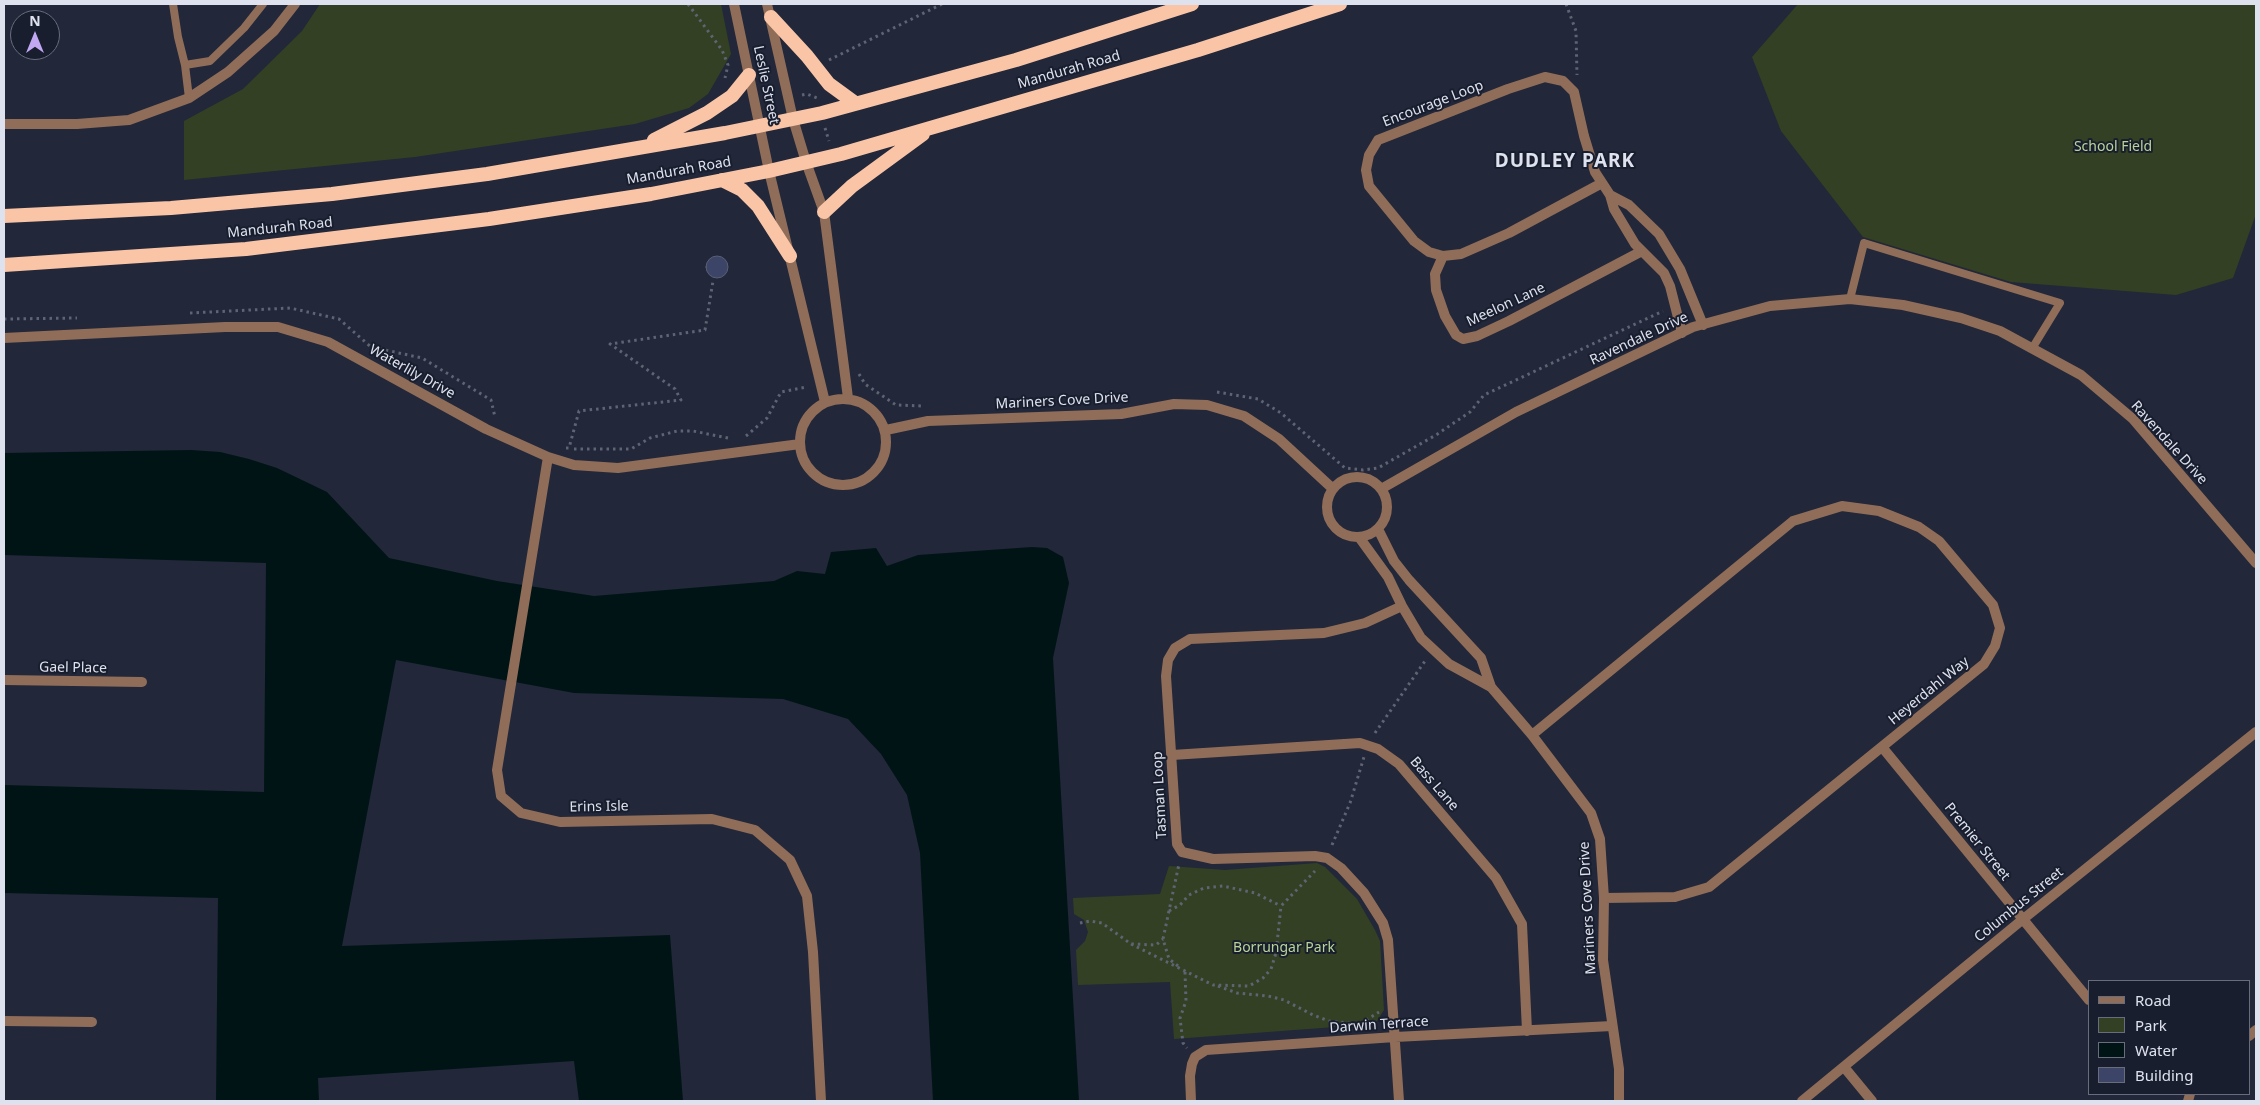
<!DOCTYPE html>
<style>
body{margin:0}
#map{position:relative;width:2260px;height:1105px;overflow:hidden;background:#222739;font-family:"Noto Sans",sans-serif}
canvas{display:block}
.frame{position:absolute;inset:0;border:5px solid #dee2ee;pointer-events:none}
.legend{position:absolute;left:2088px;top:980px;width:162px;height:115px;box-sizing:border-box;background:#191e2f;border:1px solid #686c7b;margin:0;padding:6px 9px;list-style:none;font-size:15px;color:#dee2ee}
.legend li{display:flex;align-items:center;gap:10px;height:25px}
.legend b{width:25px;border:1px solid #686c7b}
.north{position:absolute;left:10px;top:10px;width:50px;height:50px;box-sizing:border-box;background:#191e2f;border:1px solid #686c7b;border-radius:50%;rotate:0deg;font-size:14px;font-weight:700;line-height:20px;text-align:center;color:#dee2ee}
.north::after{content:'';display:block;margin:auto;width:18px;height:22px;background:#c2a8f2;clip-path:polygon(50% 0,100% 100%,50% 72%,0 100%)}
</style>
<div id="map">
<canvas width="2260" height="1105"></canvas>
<div class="frame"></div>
<ul class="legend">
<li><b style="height:6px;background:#8f6d59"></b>Road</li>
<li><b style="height:14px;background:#344023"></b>Park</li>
<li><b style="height:14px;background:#001416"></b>Water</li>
<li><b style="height:14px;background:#3c4567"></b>Building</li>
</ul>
<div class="north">N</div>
</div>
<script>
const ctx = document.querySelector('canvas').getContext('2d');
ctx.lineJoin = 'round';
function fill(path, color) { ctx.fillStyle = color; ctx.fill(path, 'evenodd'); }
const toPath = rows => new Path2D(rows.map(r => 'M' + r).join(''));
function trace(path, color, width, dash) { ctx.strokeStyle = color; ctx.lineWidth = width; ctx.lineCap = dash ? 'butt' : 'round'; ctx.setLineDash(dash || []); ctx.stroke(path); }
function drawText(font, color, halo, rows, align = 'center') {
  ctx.font = font + ' "Noto Sans",sans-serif'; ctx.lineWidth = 4; ctx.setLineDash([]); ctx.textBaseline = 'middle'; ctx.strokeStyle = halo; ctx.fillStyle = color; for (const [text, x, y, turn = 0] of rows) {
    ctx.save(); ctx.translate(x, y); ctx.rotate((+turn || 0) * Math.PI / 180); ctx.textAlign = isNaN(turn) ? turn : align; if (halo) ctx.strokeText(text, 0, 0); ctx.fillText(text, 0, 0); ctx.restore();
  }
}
const green = toPath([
 [320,4,721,4,731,54,708,94,689,108,635,124,415,157,184,180,184,121,243,89,302,31],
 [1798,4,2256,4,2256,214,2233,278,2176,295,2011,282,1863,237,1781,131,1752,57],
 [1317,863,1325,867,1357,899,1375,930,1380,941,1384,1010,1375,1024,1174,1039,1170,982,1078,985,1076,950,1085,941,1088,932,1084,920,1074,914,1073,898,1160,894,1169,866,1225,870]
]);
const water = toPath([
 [191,450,220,452,249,459,277,468,327,492,389,558,497,581,594,596,774,581,797,571,825,574,831,552,876,548,887,566,918,555,1032,547,1047,548,1063,557,1069,583,1053,658,1079,1101,933,1101,920,853,907,795,881,754,848,719,783,699,574,693,396,660,342,946,670,935,683,1101,579,1101,574,1061,318,1078,319,1101,216,1101,218,898,4,893,4,785,264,792,266,563,4,555,4,453]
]);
const building = toPath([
 '706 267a11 11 0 1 1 22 0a11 11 0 1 1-22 0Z'
]);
const path = toPath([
 [688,4,722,50,728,65,725,78],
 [1566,4,1576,31,1577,75],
 [829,60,942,4],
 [802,95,807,94,817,98],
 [825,128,829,141],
 [190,313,290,308,339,319,371,347,422,358,491,400,495,417],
 [4,319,77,318],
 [859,374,865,384,896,405,923,406],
 [1217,392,1258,399,1281,413,1345,468,1363,470,1378,468,1436,435,1470,412,1484,395,1663,311],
 [746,436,767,418,781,392,807,387],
 [566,448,569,448,579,411,681,400,675,389,610,344,705,330,713,281],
 [574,449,631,449,650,438,677,431,693,431,728,438],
 [1375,733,1425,661],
 [1332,845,1350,803,1364,757],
 [1169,911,1180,905,1189,895,1204,888,1223,886,1255,893,1281,906],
 [1080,923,1090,921,1102,923,1131,944,1156,945,1163,939],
 [1131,944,1213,985,1249,986,1263,978,1271,969,1276,953,1281,906,1315,871],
 [1178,966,1169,959,1163,939,1179,864],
 [1185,972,1186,1001,1180,1018,1183,1043,1187,1048],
 [1218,986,1237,993,1268,996,1284,1000,1313,1015,1329,1021,1360,1024,1379,1012]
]);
const service = toPath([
 [173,4,178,37,185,65,189,98],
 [185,65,210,61,244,28,263,4],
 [1850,299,1864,243,2060,303,2033,347]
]);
const minor = toPath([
 [4,124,77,124,129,120,189,98,228,72,274,31,295,4],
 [806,162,824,212,848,398],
 [769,171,825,402],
 [1602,183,1509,233,1461,254,1443,256,1429,252,1414,241,1369,186,1366,170,1369,155,1378,140,1508,89,1545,77,1563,81,1574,92,1584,136,1595,172,1610,195,1614,209,1635,244,1664,273,1670,286,1682,333],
 [1610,195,1629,205,1659,234,1680,269,1703,325],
 [1443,256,1435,274,1436,290,1445,316,1456,335,1463,339,1477,336,1509,321,1642,251],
 [4,338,225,327,278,327,328,342,486,429,548,457,574,465,618,468,800,444],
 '800 442a43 43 0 1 1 86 0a43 43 0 1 1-86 0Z',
 [886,430,928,421,1121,414,1174,404,1207,405,1244,416,1279,439,1332,488],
 [548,457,497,770,501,796,521,813,560,822,712,819,755,830,790,860,807,896,813,952,821,1101],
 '1327 507a30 30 0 1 1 60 0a30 30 0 1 1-60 0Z',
 [1381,489,1516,412,1693,327,1770,306,1850,299,1903,305,1961,318,2000,331,2081,375,2133,419,2256,563],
 [1378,529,1394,561,1409,580,1481,658,1491,687,1532,735,1591,813,1600,839,1604,898,1603,960,1619,1069,1619,1101],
 [1359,537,1388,577,1402,606,1421,638,1449,664,1491,687],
 [4,680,142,682],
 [1532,735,1793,521,1842,506,1879,511,1919,527,1939,541,1993,605,2000,628,1995,646,1984,664,1709,887,1675,897,1604,898],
 [1882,747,2089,1000],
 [1172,755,1360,743,1378,749,1399,764,1496,878,1522,924,1527,1031],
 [4,1021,92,1022],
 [2249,1036,2256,1030],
 [1844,1067,1872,1101],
 [1191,1101,1190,1076,1192,1064,1195,1057,1206,1050,1395,1037,1612,1026],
 [1399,1101,1388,940,1383,923,1364,893,1341,868,1327,858,1315,856,1213,859,1182,852,1177,844,1166,676,1168,660,1175,648,1190,639,1324,633,1365,623,1402,606],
 [1802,1101,2022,920,2256,732],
 [2188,1101,2190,1094]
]);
const tertiary = toPath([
 [734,4,769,171],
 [767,4,793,119,806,162]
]);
const trunk = toPath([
 [771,17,807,56,829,84,855,103],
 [654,140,707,113,732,96,749,75],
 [722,180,742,190,758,206,790,256],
 [824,212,852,186,923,134],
 [4,216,171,208,332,194,487,174,725,133,822,113,1016,60,1192,4],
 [4,265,246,249,489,219,651,194,769,171,841,154,1198,50,1340,4]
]);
const streetNames = [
 ["Mandurah Road",1069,70,-16],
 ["Leslie Street",766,85,78],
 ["Encourage Loop",1433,104,-21],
 ["Mandurah Road",679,171,-10],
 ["Mandurah Road",280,228,-6],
 ["Meelon Lane",1506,305,-25],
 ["Ravendale Drive",1639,339,-25],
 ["Waterlily Drive",412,372,29],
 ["Mariners Cove Drive",1062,401,-3],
 ["Ravendale Drive",2169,443,48],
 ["Gael Place",73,668,1],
 ["Heyerdahl Way",1929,691,-39],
 ["Bass Lane",1434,784,49],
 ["Tasman Loop",1160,795,-93],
 ["Erins Isle",599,807,-1],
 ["Premier Street",1977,842,51],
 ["Columbus Street",2019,905,-39],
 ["Mariners Cove Drive",1588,908,-93],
 ["Darwin Terrace",1379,1025,-4]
];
const parkNames = [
 ["School Field",2113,147],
 ["Borrungar Park",1284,948]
];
const districtNames = [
 ["DUDLEY PARK",1565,162]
];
fill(green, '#344023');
fill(water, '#001416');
fill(building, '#3c4567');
trace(building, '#595f74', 1);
trace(path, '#5f6474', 3, [2.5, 4]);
trace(service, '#8f6d59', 8);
trace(minor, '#8f6d59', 10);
trace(tertiary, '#8f6d59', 10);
trace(trunk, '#fac5a6', 14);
drawText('14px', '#dee2ee', '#191e2f', streetNames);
drawText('14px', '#b8d596', '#191e2f', parkNames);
ctx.letterSpacing = '1px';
drawText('bold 19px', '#dee2ee', '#191e2f', districtNames);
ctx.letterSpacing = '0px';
</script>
